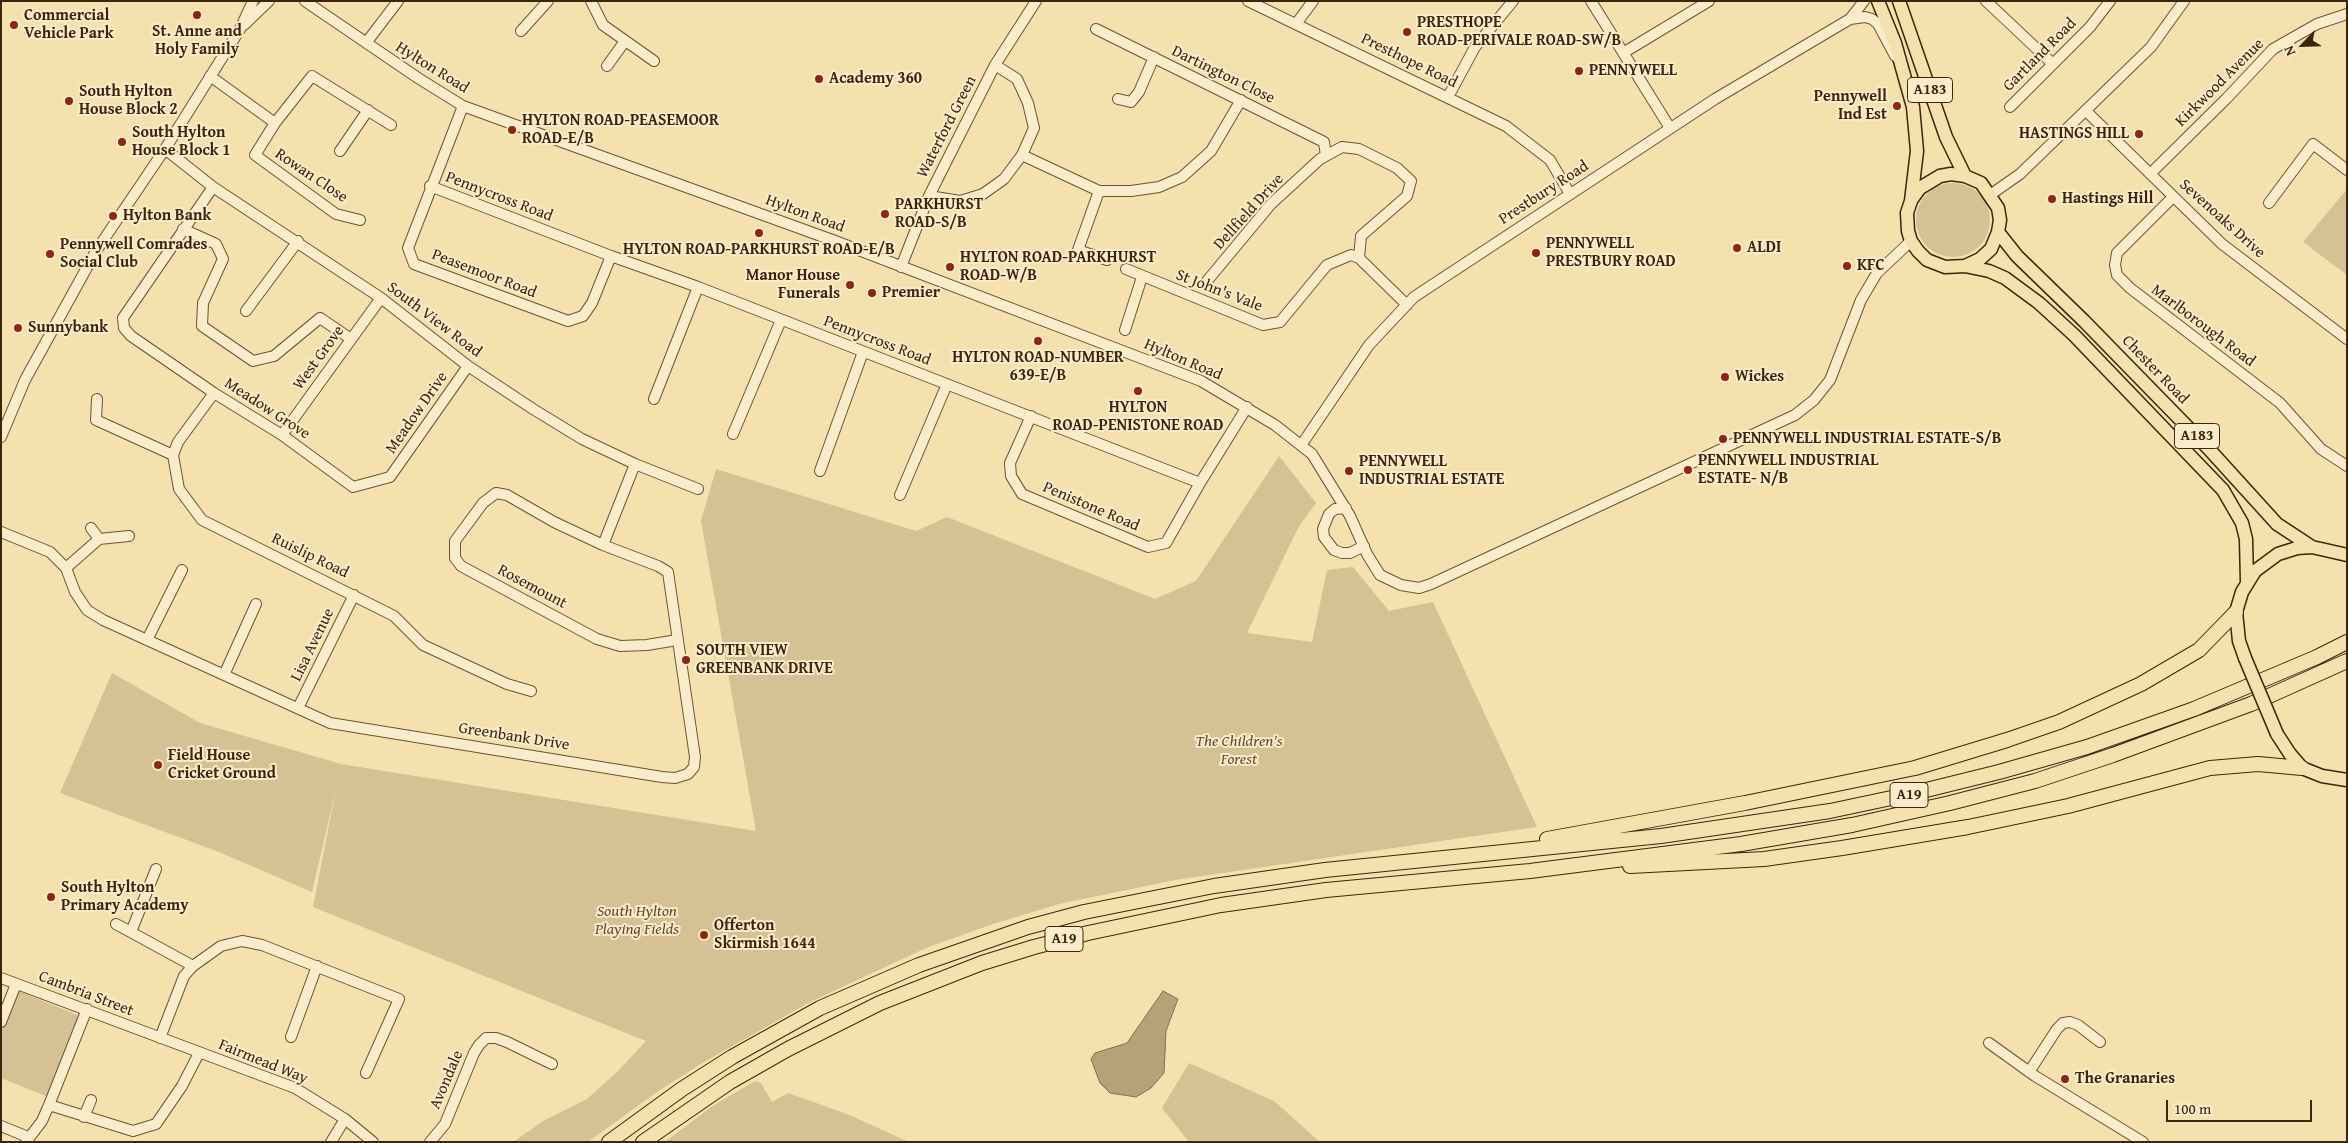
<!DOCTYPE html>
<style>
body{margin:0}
#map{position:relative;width:2348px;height:1143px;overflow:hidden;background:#f4e1ae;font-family:"Gentium Book Plus",serif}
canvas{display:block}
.frame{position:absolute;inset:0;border:2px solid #3d240f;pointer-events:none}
.north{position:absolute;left:2278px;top:20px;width:50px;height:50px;-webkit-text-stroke:4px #f8ecca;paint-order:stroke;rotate:246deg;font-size:14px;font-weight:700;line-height:20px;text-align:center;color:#3d240f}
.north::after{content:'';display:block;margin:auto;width:18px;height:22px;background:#3d240f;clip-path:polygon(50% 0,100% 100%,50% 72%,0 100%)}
.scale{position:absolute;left:2166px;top:1100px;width:146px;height:22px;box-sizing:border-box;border:2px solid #3d240f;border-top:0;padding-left:6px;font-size:15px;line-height:18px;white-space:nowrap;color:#3d240f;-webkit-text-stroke:4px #f8ecca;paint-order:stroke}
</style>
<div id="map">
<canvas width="2348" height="1143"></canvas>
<div class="frame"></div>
<div class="north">N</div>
<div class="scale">100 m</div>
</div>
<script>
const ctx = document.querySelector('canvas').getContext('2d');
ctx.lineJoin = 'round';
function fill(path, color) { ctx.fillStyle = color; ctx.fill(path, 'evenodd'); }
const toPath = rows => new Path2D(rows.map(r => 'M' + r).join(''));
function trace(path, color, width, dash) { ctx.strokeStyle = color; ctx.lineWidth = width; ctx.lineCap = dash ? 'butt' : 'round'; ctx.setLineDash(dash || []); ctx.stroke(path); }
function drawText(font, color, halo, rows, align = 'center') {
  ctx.font = font + ' "Gentium Book Plus",serif'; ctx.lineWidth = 4; ctx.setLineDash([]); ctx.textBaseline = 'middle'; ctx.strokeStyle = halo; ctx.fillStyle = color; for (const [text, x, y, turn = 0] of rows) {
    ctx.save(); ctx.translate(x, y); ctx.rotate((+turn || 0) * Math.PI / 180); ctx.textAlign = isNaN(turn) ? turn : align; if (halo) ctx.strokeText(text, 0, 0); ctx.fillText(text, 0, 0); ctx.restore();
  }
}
const green = toPath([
 '1916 220a37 37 0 1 1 74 0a37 37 0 1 1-74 0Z',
 [2347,189,2347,275,2303,242],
 [1279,456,1316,503,1299,526,1247,633,1312,642,1327,570,1353,567,1389,611,1433,602,1537,827,1175,880,1059,904,990,925,926,948,812,1001,704,1062,654,1094,588,1142,513,1142,545,1120,587,1099,618,1071,646,1041,313,907,336,789,312,892,219,852,60,793,112,673,200,723,341,764,756,831,701,521,716,469,916,531,947,517,1155,599,1196,581],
 [18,991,80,1016,48,1097,1,1078,1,1032],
 [1189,1063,1274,1101,1320,1142,1189,1142,1162,1108],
 [755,1081,761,1083,772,1102,788,1093,847,1114,909,1142,665,1142,711,1107]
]);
const water = toPath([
 [1163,991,1178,999,1166,1031,1164,1073,1151,1088,1136,1097,1110,1093,1100,1083,1091,1059,1095,1053,1127,1043,1163,991]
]);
const minor = toPath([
 [305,1,418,78,463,106,835,241,1201,381,1275,425,1312,454,1350,516,1367,554,1380,575,1401,585,1419,588,1431,584,1795,415,1814,400,1830,380,1861,300,1877,273,1911,241],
 [591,1,603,25,654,61],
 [1248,1,1506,126,1550,160,1570,194],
 [1591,1,1670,128],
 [1986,1,2053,64],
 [1850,19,1865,17,1872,19,1878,24,1895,56],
 [1296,24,1313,1],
 [244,25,269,1],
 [1096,29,1324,142,1326,156],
 [521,31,548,1],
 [366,43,398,1],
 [1623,53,1709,1],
 [995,65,1017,79,1028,103,1034,128,1022,155,1004,179,983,194,960,201,929,196,995,65,1036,1],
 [607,66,625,41],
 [210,76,275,123],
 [1448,97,1475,47,1513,1],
 [1118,99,1131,102,1139,92,1154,57],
 [463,106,408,248,414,264,568,321,583,316,592,303,611,256],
 [2010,107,2090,27,2110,1],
 [2086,111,2222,244,2347,339],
 [165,149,213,187,381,298,468,366,533,409,582,439,635,464,698,489],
 [340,151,368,110],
 [1022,155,1099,191,1131,191,1159,187,1182,177,1211,151,1241,100],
 [2151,173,2227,98,2273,49,2317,24,2347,14],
 [430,186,611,256,698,287,1200,483],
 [213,187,123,318,124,328,131,336,214,393,282,435,353,487,390,477,468,366],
 [1099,191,1078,250,1107,260],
 [1990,195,2020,174,2151,47,2184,1],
 [2173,197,2117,253,2115,265,2117,275,2130,288,2280,403,2321,449,2347,466],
 [2269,203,2313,144,2347,170],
 [360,220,336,214,255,155,275,123,312,76,391,125],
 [183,229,216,244,223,259,203,303,202,326,253,361,274,356,320,318,351,339],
 [901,267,929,196],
 [1126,269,1263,325,1280,322,1327,265,1351,255,1359,258,1407,305],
 [1207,281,1271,204,1320,159,1342,147,1359,149,1397,168,1411,181,1407,196,1361,236,1359,258],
 [246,311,298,241],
 [1125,330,1142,277],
 [214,393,178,442,173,455,179,489,202,520,394,616,423,645,507,684,531,691],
 [97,399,96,420,173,455],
 [654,399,698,287],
 [1031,416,1010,463,1011,476,1022,494,1148,547,1166,543,1200,483,1247,407],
 [733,434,781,320],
 [282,435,381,298],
 [1,437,25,380,96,251,165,149,240,29,253,1],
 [1302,444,1369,345,1414,297,1715,99,1850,19,1864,1],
 [820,471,863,352],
 [900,495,947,384],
 [1346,508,1335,509,1329,514,1323,529,1324,537,1334,550,1342,553,1350,553,1364,546],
 [91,528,99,539],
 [1,532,50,552,66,568,75,592,87,610,103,620,330,723,662,777,675,778,688,774,694,767,695,757,668,572,658,566,603,545,554,522,507,495,496,493,483,503,455,541,455,558,461,566,597,639,620,646,647,645,677,640],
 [603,545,635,464],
 [66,568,99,539,129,536],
 [147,640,182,570],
 [224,675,256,604],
 [298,708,354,595],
 [116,924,193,966],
 [131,932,156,869],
 [1,978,295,1088,345,1119,373,1142],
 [1,1022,16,984],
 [291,1037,317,966],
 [160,1038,184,976,193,966,221,946,242,941,262,945,399,999,366,1073],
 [1989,1043,2035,1076,2143,1142],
 [2029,1072,2057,1029,2063,1023,2070,1022,2078,1025,2100,1042],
 [49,1105,133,1131,156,1124,182,1086,199,1053],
 [84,1117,91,1100],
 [1,1126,28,1137],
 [26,1142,42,1121,49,1105,87,1009],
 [331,1142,345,1119],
 [430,1142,445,1124,474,1053,479,1045,486,1038,496,1038,507,1042,552,1064]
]);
const major = toPath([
 [1878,1,1895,43,1913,107,1917,151,1911,201,1907,213,1908,231,1911,241,1918,251,1927,260,1945,267,1965,266,1989,271,2005,278,2039,303,2074,335,2223,490,2242,523,2246,539,2247,582],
 [1899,1,1946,137,1965,176],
 [1912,199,1920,188,1940,176,1951,174,1965,176,1981,183,1998,208,2000,220,1998,232,1991,249,1980,259,1965,266],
 [1998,232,2017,256,2084,321,2208,448,2277,524,2312,547],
 [2245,658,2239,641,2236,612,2242,592,2255,571,2278,554,2297,548,2312,547,2347,555],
 [2277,734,2290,754,2302,768,2322,776,2347,780]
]);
const highway = toPath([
 [1547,839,1745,803,1915,768,2007,740,2059,722,2141,684,2199,650,2236,612],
 [1630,866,1764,859,1842,848,1968,827,2068,806,2210,768,2258,764,2302,768],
 [609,1142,682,1089,732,1057,820,1008,919,965,1028,927,1084,912,1214,886,1325,870,1661,836,1830,811,1910,794,1999,772,2087,747,2194,709,2317,657,2347,642],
 [643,1142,730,1082,788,1049,880,1003,982,963,1034,947,1088,933,1221,905,1326,890,1530,871,1741,844,1852,825,1950,803,2035,781,2113,755,2251,704,2347,661]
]);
const majorBridge = toPath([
 [2245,658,2277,734]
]);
const markers = [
 [197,15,5,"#8f2418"],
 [14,25,5,"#8f2418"],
 [1407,32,5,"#8f2418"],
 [1579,71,5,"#8f2418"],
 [819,79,5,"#8f2418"],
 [69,101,5,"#8f2418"],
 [1897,106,5,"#8f2418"],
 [512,130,5,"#8f2418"],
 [2139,134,5,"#8f2418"],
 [122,142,5,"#8f2418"],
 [2052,199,5,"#8f2418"],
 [885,214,5,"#8f2418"],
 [113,216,5,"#8f2418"],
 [759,233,5,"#8f2418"],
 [1737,248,5,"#8f2418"],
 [1536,253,5,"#8f2418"],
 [50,254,5,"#8f2418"],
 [1847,266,5,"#8f2418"],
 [950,267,5,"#8f2418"],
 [850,285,5,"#8f2418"],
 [872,293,5,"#8f2418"],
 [18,328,5,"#8f2418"],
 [1038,341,5,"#8f2418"],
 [1725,377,5,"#8f2418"],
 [1138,391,5,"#8f2418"],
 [1723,439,5,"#8f2418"],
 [1688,470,5,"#8f2418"],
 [1349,471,5,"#8f2418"],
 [686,660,5,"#8f2418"],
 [158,765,5,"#8f2418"],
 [51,897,5,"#8f2418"],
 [704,935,5,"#8f2418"],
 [2065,1079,5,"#8f2418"]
];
const shields = [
 [1930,90,45],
 [2197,436,45],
 [1909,795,38],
 [1064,939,38]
];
const shieldNames = [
 ["A183",1930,90],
 ["A183",2197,436],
 ["A19",1909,795],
 ["A19",1064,939]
];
const poiNames = [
 ["Commercial",24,16],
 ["Vehicle Park",24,34],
 ["PRESTHOPE",1417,23],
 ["ROAD-PERIVALE ROAD-SW/B",1417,41],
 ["St. Anne and",197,32,"center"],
 ["Holy Family",197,50,"center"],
 ["PENNYWELL",1589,71],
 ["Academy 360",829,79],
 ["South Hylton",79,92],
 ["House Block 2",79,110],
 ["Pennywell",1887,97,"right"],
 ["Ind Est",1887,115,"right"],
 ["HYLTON ROAD-PEASEMOOR",522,121],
 ["ROAD-E/B",522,139],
 ["South Hylton",132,133],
 ["House Block 1",132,151],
 ["HASTINGS HILL",2129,134,"right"],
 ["Hastings Hill",2062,199],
 ["PARKHURST",895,205],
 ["ROAD-S/B",895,223],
 ["Hylton Bank",123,216],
 ["PENNYWELL",1546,244],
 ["PRESTBURY ROAD",1546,262],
 ["Pennywell Comrades",60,245],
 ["Social Club",60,263],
 ["ALDI",1747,248],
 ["HYLTON ROAD-PARKHURST ROAD-E/B",759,250,"center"],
 ["HYLTON ROAD-PARKHURST",960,258],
 ["ROAD-W/B",960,276],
 ["KFC",1857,266],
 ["Manor House",840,276,"right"],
 ["Funerals",840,294,"right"],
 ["Premier",882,293],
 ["Sunnybank",28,328],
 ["HYLTON ROAD-NUMBER",1038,358,"center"],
 ["639-E/B",1038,376,"center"],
 ["Wickes",1735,377],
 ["HYLTON",1138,408,"center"],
 ["ROAD-PENISTONE ROAD",1138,426,"center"],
 ["PENNYWELL INDUSTRIAL ESTATE-S/B",1733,439],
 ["PENNYWELL INDUSTRIAL",1698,461],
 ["ESTATE- N/B",1698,479],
 ["PENNYWELL",1359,462],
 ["INDUSTRIAL ESTATE",1359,480],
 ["SOUTH VIEW",696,651],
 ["GREENBANK DRIVE",696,669],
 ["Field House",168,756],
 ["Cricket Ground",168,774],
 ["South Hylton",61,888],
 ["Primary Academy",61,906],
 ["Offerton",714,926],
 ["Skirmish 1644",714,944],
 ["The Granaries",2075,1079]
];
const streetNames = [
 ["Gartland Road",2040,55,-45],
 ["Presthope Road",1409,61,26],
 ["Hylton Road",432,68,32],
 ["Dartington Close",1223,75,26],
 ["Kirkwood Avenue",2220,83,-45],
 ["Waterford Green",947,127,-63],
 ["Rowan Close",311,176,34],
 ["Prestbury Road",1544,193,-33],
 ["Pennycross Road",499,197,21],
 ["Dellfield Drive",1249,212,-48],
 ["Hylton Road",805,214,20],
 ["Sevenoaks Drive",2222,219,42],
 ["Peasemoor Road",484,274,21],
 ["St John's Vale",1219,291,21],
 ["South View Road",434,320,37],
 ["Marlborough Road",2203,326,37],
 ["Pennycross Road",877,341,21],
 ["West Grove",319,358,-54],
 ["Hylton Road",1183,360,23],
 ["Chester Road",2155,370,46],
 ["Meadow Grove",267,409,33],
 ["Meadow Drive",417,413,-55],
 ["Penistone Road",1091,507,23],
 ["Ruislip Road",310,556,26],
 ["Rosemount",532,587,28],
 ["Lisa Avenue",313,645,-64],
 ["Greenbank Drive",514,737,9],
 ["Cambria Street",86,994,21],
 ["Fairmead Way",263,1062,22],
 ["Avondale",447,1080,-67]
];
const parkNames = [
 ["The Children's",1239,742],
 ["Forest",1239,760],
 ["South Hylton",637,912],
 ["Playing Fields",637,930]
];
fill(green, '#d5c193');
fill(water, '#b6a178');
trace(water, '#866f4e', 1);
trace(minor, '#6b5337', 12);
trace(major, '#3d240f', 15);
trace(highway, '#3d240f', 16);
trace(minor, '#f8ecca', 10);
trace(major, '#f4e1ae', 12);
trace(highway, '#f4e1ae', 14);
trace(majorBridge, '#3d240f', 15, []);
trace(majorBridge, '#f4e1ae', 12);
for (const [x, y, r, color] of markers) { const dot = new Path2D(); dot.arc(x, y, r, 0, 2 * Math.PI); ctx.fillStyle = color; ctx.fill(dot); trace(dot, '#f8ecca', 2); }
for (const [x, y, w] of shields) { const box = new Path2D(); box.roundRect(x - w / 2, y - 12.5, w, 25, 4); ctx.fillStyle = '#f8ecca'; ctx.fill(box); trace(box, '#3d240f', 1); }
drawText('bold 15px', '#3d240f', null, shieldNames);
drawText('bold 16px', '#3d240f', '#f8ecca', poiNames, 'left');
drawText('16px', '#3d240f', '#f8ecca', streetNames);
drawText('italic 16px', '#634b30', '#f8ecca', parkNames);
</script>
